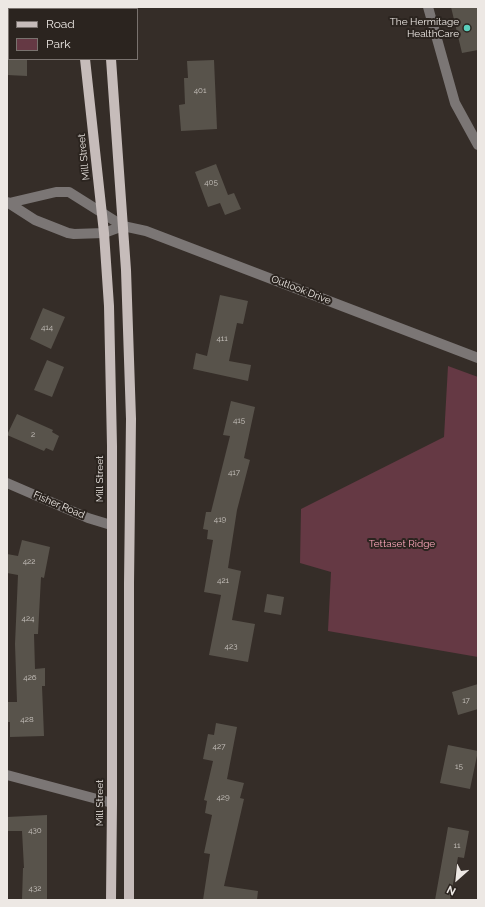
<!DOCTYPE html>
<style>
body{margin:0}
#map{position:relative;width:485px;height:907px;overflow:hidden;background:#352d28;font-family:Raleway,sans-serif}
canvas{display:block}
.frame{position:absolute;inset:0;border:8px solid #ede8e4;pointer-events:none}
.legend{position:absolute;left:8px;top:8px;width:130px;height:52px;box-sizing:border-box;background:#2b241f;border:1px solid #79726e;margin:0;padding:5px 7px;list-style:none;font-size:12px;color:#ede8e4}
.legend li{display:flex;align-items:center;gap:8px;height:20px}
.legend b{width:20px;border:1px solid #79726e}
.north{position:absolute;left:437px;top:859px;width:40px;height:40px;-webkit-text-stroke:3px #2b241f;paint-order:stroke;rotate:207deg;font-size:11px;font-weight:700;line-height:16px;text-align:center;color:#ede8e4}
.north::after{content:'';display:block;margin:auto;width:14px;height:18px;background:#ede8e4;clip-path:polygon(50% 0,100% 100%,50% 72%,0 100%)}
</style>
<div id="map">
<canvas width="485" height="907"></canvas>
<div class="frame"></div>
<ul class="legend">
<li><b style="height:5px;background:#c6bcba"></b>Road</li>
<li><b style="height:11px;background:#653944"></b>Park</li>
</ul>
<div class="north">N</div>
</div>
<script>
const ctx = document.querySelector('canvas').getContext('2d');
ctx.lineJoin = 'round';
function fill(path, color) { ctx.fillStyle = color; ctx.fill(path, 'evenodd'); }
const toPath = rows => new Path2D(rows.map(r => 'M' + r).join(''));
function trace(path, color, width, dash) { ctx.strokeStyle = color; ctx.lineWidth = width; ctx.lineCap = dash ? 'butt' : 'round'; ctx.setLineDash(dash || []); ctx.stroke(path); }
function drawText(font, color, halo, rows, align = 'center') {
  ctx.font = font + ' Raleway,sans-serif'; ctx.lineWidth = 4; ctx.setLineDash([]); ctx.textBaseline = 'middle'; ctx.strokeStyle = halo; ctx.fillStyle = color; for (const [text, x, y, turn = 0] of rows) {
    ctx.save(); ctx.translate(x, y); ctx.rotate((+turn || 0) * Math.PI / 180); ctx.textAlign = isNaN(turn) ? turn : align; if (halo) ctx.strokeText(text, 0, 0); ctx.fillText(text, 0, 0); ctx.restore();
  }
}
const green = toPath([
 [448,366,478,377,478,657,328,631,331,572,300,563,301,509,444,437]
]);
const building = toPath([
 [451,7,478,7,478,50,462,53],
 [7,59,27,59,27,76,7,75],
 [214,60,217,129,181,131,179,105,185,104,184,78,188,78,187,61],
 [216,164,228,195,234,193,241,209,225,215,220,203,208,207,195,172],
 [220,295,248,301,243,324,237,323,229,361,251,365,248,381,193,369,196,353,207,356],
 [43,308,65,317,51,349,30,339],
 [47,360,64,367,52,397,34,390],
 [231,401,255,407,244,458,250,460,237,510,228,568,241,571,232,620,255,624,248,662,209,655,221,595,204,592,213,540,207,539,208,530,203,529,206,512,211,512,230,436,223,435],
 [17,414,53,430,52,432,59,436,53,451,46,448,44,451,7,435],
 [22,540,50,547,44,578,41,577,38,634,34,634,35,669,45,668,45,686,42,686,44,736,10,737,10,722,7,722,7,702,17,702,15,644,18,575,7,573,7,554,18,556],
 [267,594,284,597,281,615,264,612],
 [478,684,478,709,458,715,452,692],
 [216,723,237,727,227,779,244,783,240,798,244,799,224,886,258,891,257,900,203,900,210,854,204,853,212,815,205,813,207,801,204,800,213,761,203,759,208,734,214,735],
 [448,745,478,751,470,789,440,783],
 [47,815,47,900,22,900,23,868,24,868,22,831,7,831,7,817],
 [448,827,469,831,467,842,464,858,458,857,450,900,435,900]
]);
const minor = toPath([
 [428,7,455,103,478,145],
 [7,202,35,220,68,233,74,234,104,233,123,226],
 [9,203,56,192,69,192,123,226,146,231,478,358],
 [7,483,88,518,111,525],
 [7,775,112,803]
]);
const major = toPath([
 [80,7,80,9],
 [110,7,110,9],
 [85,59,104,233,109,306,112,446,112,803,111,900],
 [111,59,126,270,131,419,129,583,129,900]
]);
const markers = [
 [467,28,4,"#5acebc"]
];
const numberNames = [
 ["401",200,91],
 ["405",211,183],
 ["414",47,328],
 ["411",222,339],
 ["415",239,421],
 ["2",33,435],
 ["417",234,473],
 ["419",220,520],
 ["422",29,562],
 ["421",223,581],
 ["424",28,619],
 ["423",231,647],
 ["426",30,678],
 ["17",466,701],
 ["428",27,720],
 ["427",219,747],
 ["15",459,767],
 ["429",223,798],
 ["430",35,831],
 ["11",457,846],
 ["432",35,889]
];
const poiNames = [
 ["The Hermitage",459,22],
 ["HealthCare",459,34]
];
const streetNames = [
 ["Mill Street",84,157,-96],
 ["Outlook Drive",301,290,21],
 ["Mill Street",100,479,-90],
 ["Fisher Road",59,505,23],
 ["Mill Street",100,803,-90]
];
const parkNames = [
 ["Tettaset Ridge",402,544]
];
fill(green, '#653944');
fill(building, '#58534b');
trace(minor, '#7b7675', 10);
trace(major, '#c6bcba', 10);
for (const [x, y, r, color] of markers) { const dot = new Path2D(); dot.arc(x, y, r, 0, 2 * Math.PI); ctx.fillStyle = color; ctx.fill(dot); trace(dot, '#2b241f', 1.5); }
drawText('8px', '#c8c3be', null, numberNames);
drawText('10px', '#ede8e4', '#2b241f', poiNames, 'right');
drawText('10px', '#ede8e4', '#2b241f', streetNames);
drawText('10px', '#fea8bc', '#2b241f', parkNames);
</script>
